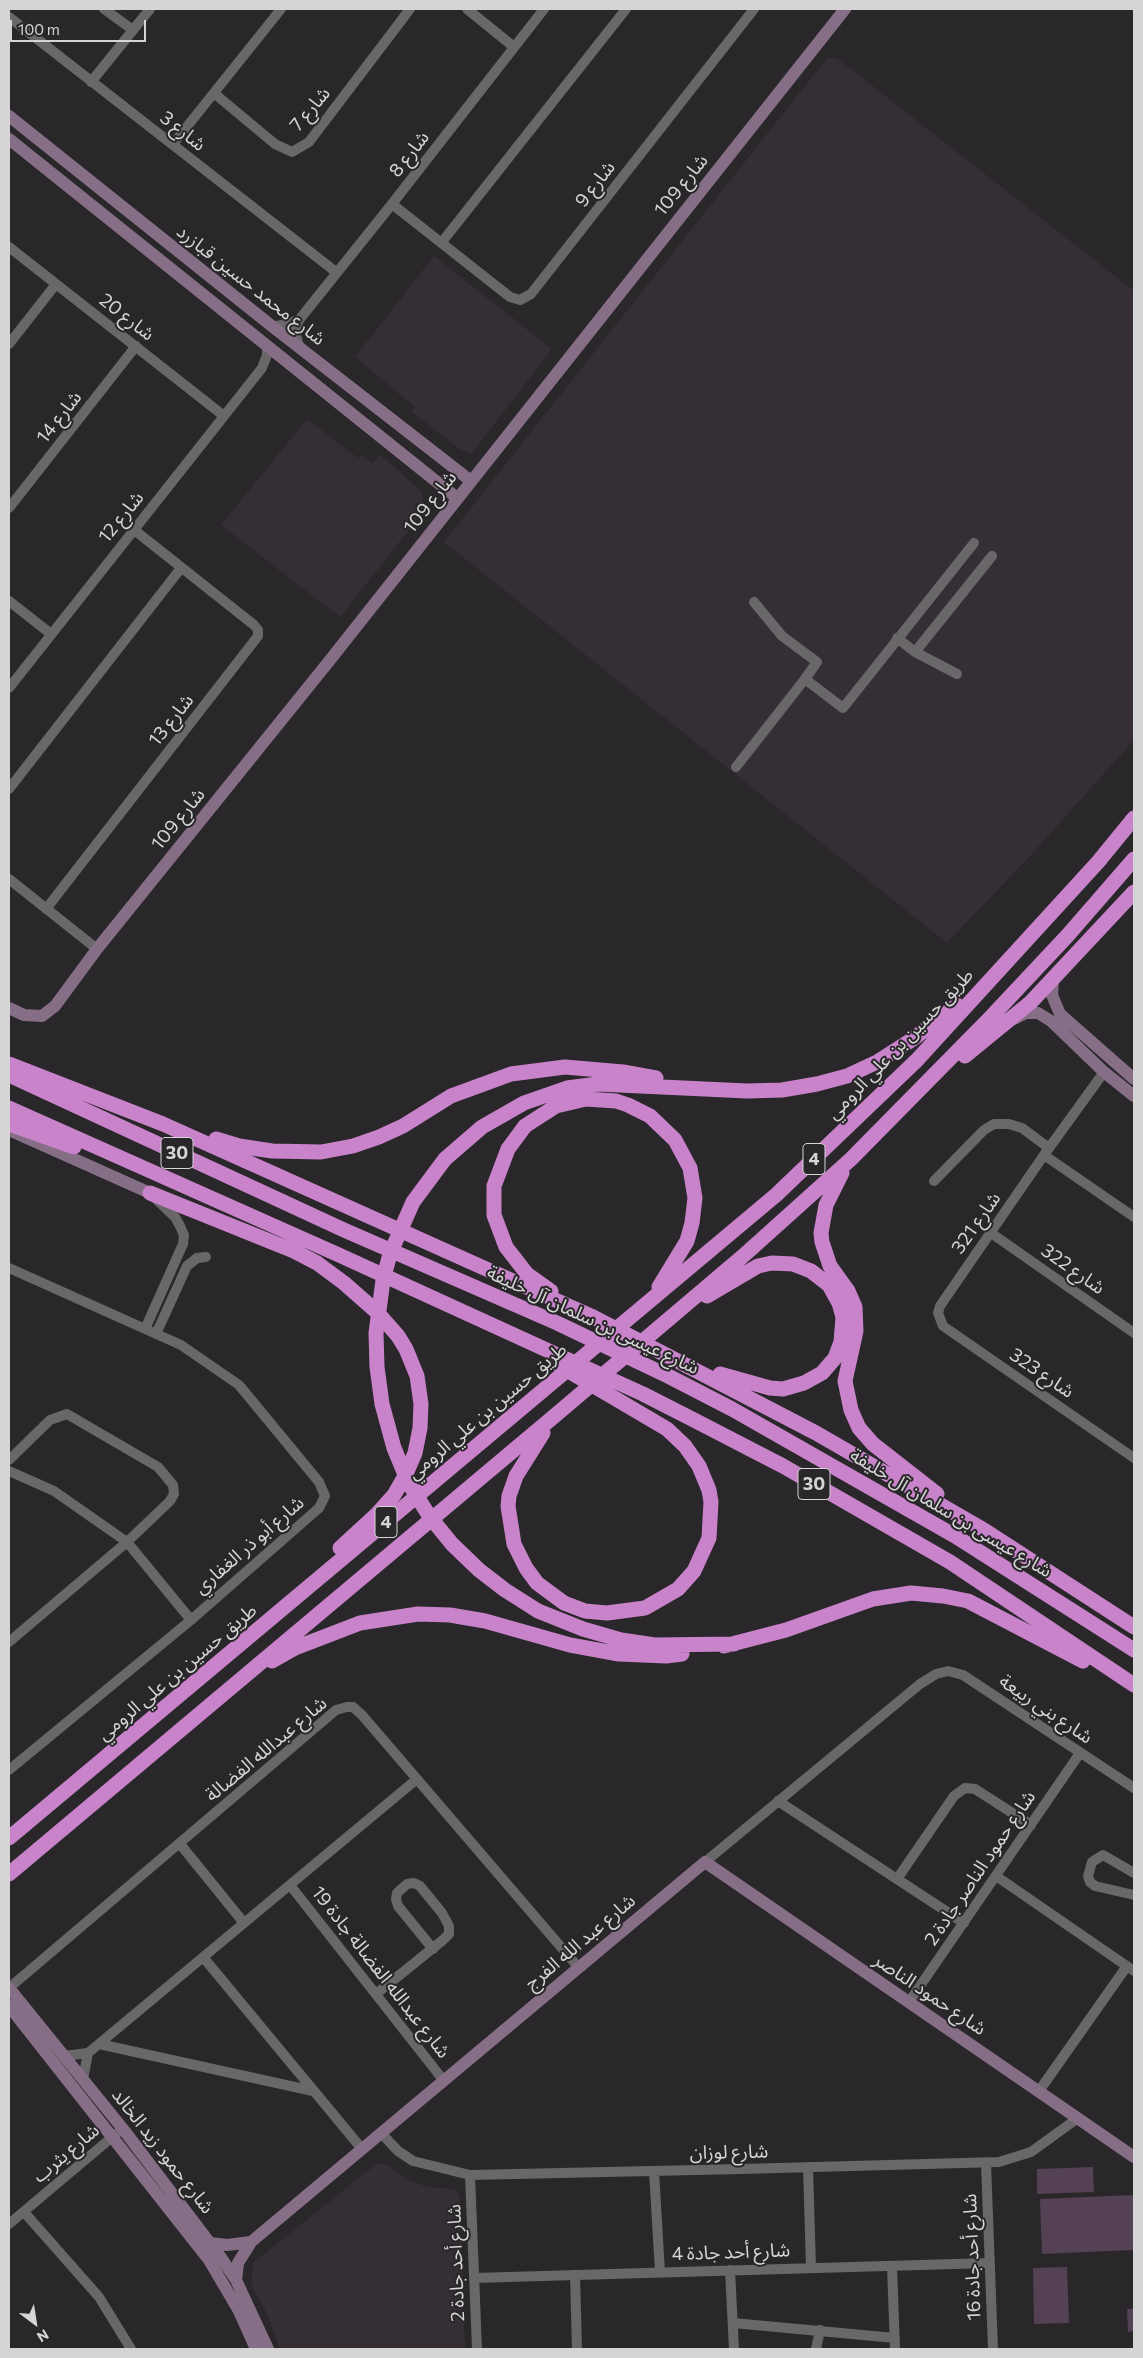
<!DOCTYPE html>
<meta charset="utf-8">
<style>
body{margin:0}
#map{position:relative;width:1143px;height:2358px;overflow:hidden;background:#292729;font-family:Commissioner,sans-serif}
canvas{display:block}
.frame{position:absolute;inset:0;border:10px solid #d6d5d6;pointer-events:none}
.north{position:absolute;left:10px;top:2298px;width:50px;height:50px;-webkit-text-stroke:4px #292729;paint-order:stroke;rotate:149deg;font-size:14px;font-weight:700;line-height:20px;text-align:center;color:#d6d5d6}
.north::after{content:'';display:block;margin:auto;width:18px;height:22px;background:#d6d5d6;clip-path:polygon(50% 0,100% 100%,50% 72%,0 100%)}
.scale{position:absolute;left:10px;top:20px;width:136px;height:22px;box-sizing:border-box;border:2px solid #d6d5d6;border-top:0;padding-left:6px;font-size:15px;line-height:18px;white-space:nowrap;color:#d6d5d6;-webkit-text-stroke:4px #292729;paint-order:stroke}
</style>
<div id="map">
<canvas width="1143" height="2358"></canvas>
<div class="frame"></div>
<div class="north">N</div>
<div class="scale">100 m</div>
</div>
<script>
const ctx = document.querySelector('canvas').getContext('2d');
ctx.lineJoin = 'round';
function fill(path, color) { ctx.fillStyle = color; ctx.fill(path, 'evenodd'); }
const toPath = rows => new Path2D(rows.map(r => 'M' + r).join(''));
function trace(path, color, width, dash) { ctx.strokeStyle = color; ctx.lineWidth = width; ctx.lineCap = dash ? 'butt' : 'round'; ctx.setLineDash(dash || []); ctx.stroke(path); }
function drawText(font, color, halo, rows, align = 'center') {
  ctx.font = font + ' Commissioner,"Noto Sans Arabic",sans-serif'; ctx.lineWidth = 4; ctx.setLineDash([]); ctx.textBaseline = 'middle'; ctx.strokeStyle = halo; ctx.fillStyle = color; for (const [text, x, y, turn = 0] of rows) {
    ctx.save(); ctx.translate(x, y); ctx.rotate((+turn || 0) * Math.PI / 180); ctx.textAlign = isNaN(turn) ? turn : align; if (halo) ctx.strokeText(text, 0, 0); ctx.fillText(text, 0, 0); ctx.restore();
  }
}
const built = toPath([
 [827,58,837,58,1134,291,1134,740,1031,855,947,943,444,542],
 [434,256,552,349,472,453,461,450,412,412,415,407,355,357],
 [307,419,358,458,361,454,372,464,380,454,422,492,424,511,340,617,221,525],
 [376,2164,385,2164,409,2180,425,2186,456,2190,460,2197,465,2349,280,2349,267,2314,251,2284,253,2263]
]);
const green = toPath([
 [1093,2167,1094,2192,1037,2194,1037,2169],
 [1134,2195,1134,2250,1042,2254,1040,2199],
 [1067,2267,1069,2323,1034,2324,1033,2268],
 [1127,2309,1134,2309,1134,2331,1128,2332]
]);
const street = toPath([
 [104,9,133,30],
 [467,9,514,47],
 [9,17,336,272],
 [91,82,150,9],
 [215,94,275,144,292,152,309,142,410,9],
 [173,144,281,9],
 [392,204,510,297,520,300,531,294,754,9],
 [442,242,626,9],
 [9,247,224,416],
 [273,327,299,320],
 [9,344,56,284],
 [299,347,295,330,299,320,392,204,544,9],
 [9,508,136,346],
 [9,601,51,634],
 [754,602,782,636,817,662,805,679,843,708,974,543],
 [897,638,915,652,957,674],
 [915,652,992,556],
 [9,688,262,368,267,355,267,346],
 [736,767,805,679],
 [9,789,181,568],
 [9,879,97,949],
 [46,909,258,636,258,630,254,625,133,529],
 [1104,1072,1044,1155,940,1306,938,1313,943,1326,1134,1458],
 [1044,1155,1134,1217],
 [934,1181,984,1130,994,1124,1009,1124,1022,1128,1049,1148],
 [991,1233,1134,1333],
 [9,1268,181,1345,239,1385,319,1482,325,1496,319,1508,191,1620,9,1770],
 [145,1329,183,1244,184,1235,180,1226,175,1217,156,1199],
 [156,1334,187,1266,197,1258,206,1257],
 [9,1460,50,1420,67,1414,158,1467,173,1485,174,1494,170,1501,127,1542,9,1642],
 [9,1471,54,1491,127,1542,191,1620],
 [778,1801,964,1923],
 [180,1844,244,1923],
 [705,1862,920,1684,936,1674,948,1671,963,1675,1134,1788],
 [1134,1873,1103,1855,1092,1862,1088,1876,1090,1882,1095,1886,1134,1895],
 [996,1876,1134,1971],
 [897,1879,954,1796,965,1788,975,1789,1031,1825],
 [290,1885,444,2081],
 [203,1957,362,2149],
 [9,1988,336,1710,347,1707,353,1707,362,1715,579,1968],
 [376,1994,443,1940,449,1934,449,1926,442,1913,420,1886,414,1883,407,1884,397,1893,396,1899,398,1906,433,1949],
 [909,2002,1080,1753],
 [99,2044,313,2091],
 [64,2056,88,2053,417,1779],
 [83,2079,88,2053],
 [1039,2091,1127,1966],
 [381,2133,398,2151,413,2161,470,2175,741,2169,999,2162,1031,2152,1078,2118],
 [986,2163,993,2349],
 [808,2167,811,2267],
 [654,2171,660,2272],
 [470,2175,477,2349],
 [24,2212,99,2297,131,2349],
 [9,2224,117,2133],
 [892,2266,895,2349],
 [730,2270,734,2349],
 [575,2275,577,2349],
 [474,2278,989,2263],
 [733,2323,895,2338],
 [816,2349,820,2330]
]);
const secondary = toPath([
 [9,116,273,327,471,481],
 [9,139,457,498],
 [1053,980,1052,995,1060,1014,1134,1079],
 [9,1008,24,1015,42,1016,55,1006,97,949,330,660,845,9],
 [1014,1019,1026,1013,1038,1013,1051,1021,1104,1072,1134,1096],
 [9,1130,150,1193],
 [9,1988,123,2129,222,2259,236,2280,268,2349],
 [9,2006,209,2260,239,2311,256,2349],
 [210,2243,227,2245,251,2242],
 [236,2280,238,2263,251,2242,705,1862,1134,2157]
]);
const highway = toPath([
 [965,1056,1031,1002,1134,892],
 [9,1064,163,1124,591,1316,816,1433,984,1530,1134,1627],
 [9,1075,344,1230,557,1323,670,1377,732,1409,955,1536,1134,1650],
 [9,1108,339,1255,643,1394,694,1420,783,1466,950,1562,1134,1685],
 [9,1124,74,1147],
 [216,1139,239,1146,272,1151,321,1152,353,1146,379,1137,403,1126,451,1096,511,1074,565,1067,623,1072,656,1078],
 [842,1173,826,1205,821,1233,822,1242,830,1266,848,1291,855,1307,856,1331,845,1381,851,1410,859,1428,873,1444,937,1494],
 [150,1193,294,1251,317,1263,344,1283,377,1312,398,1336,406,1349,417,1376,421,1404,420,1428,415,1453,405,1476,394,1495,377,1514,340,1548],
 [551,1291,527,1274,506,1247,494,1215,494,1186,508,1149,525,1126,556,1106,586,1099,616,1101,628,1105,650,1116,675,1140,690,1168,695,1198,692,1223,687,1241,659,1287],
 [707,1296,758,1266,772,1263,793,1264,811,1271,829,1285,839,1303,843,1317,841,1342,835,1358,822,1373,804,1383,783,1389,770,1388,720,1374],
 [543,1433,516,1476,509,1496,508,1506,514,1544,526,1568,537,1583,564,1603,585,1611,607,1613,645,1608,678,1589,694,1571,709,1538,711,1502,709,1490,699,1466,685,1446,667,1429,560,1366],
 [734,1644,655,1645,621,1640,583,1629,538,1611,505,1590,479,1570,452,1544,430,1517,409,1484,394,1448,382,1404,377,1367,376,1333,383,1280,390,1254,413,1202,445,1159,482,1127,524,1103,567,1088,598,1084,747,1091,782,1090,817,1084,847,1076,877,1062,913,1039,957,1005],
 [724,1646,786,1630,873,1599,911,1593,943,1596,968,1601,1083,1661],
 [272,1661,295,1648,360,1623,418,1614,450,1615,485,1621,570,1645,619,1654,666,1656,682,1654],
 [9,1838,776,1195,917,1060,1098,862,1134,818],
 [9,1874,558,1413,742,1257,851,1159,992,1016,1068,935,1134,859]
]);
const shields = [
 [177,1153,32],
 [814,1159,22],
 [814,1484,32],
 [386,1522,22]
];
const shieldNames = [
 ["30",177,1153],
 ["4",814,1159],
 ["30",814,1484],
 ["4",386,1522]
];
const streetNames = [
 ["شارع 7",310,109,-50],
 ["شارع 3",183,131,38],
 ["شارع 8",409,154,-52],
 ["شارع 9",595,184,-52],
 ["شارع 109",681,185,-51],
 ["شارع محمد حسين قبازرد",251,285,38],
 ["شارع 20",127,317,38],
 ["شارع 14",59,417,-52],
 ["شارع 109",430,502,-52],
 ["شارع 12",121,517,-51],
 ["شارع 13",171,720,-52],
 ["شارع 109",178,819,-51],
 ["طريق حسين بن علي الرومي",900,1044,-46],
 ["شارع 321",976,1223,-55],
 ["شارع 322",1073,1269,35],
 ["شارع عيسى بن سلمان آل خليفة",593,1320,25],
 ["شارع 323",1042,1373,34],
 ["طريق حسين بن علي الرومي",487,1411,-40],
 ["شارع عيسى بن سلمان آل خليفة",951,1513,31],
 ["شارع أبو ذر الغفاري",249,1545,-41],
 ["طريق حسين بن علي الرومي",177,1672,-40],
 ["شارع بني ربيعة",1046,1709,34],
 ["شارع عبدالله الفضالة",266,1749,-40],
 ["شارع حمود الناصر جادة 2",980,1868,-56],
 ["شارع عبد الله الفرج",580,1942,-40],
 ["شارع عبدالله الفضالة جادة 19",381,1972,52],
 ["شارع حمود الناصر",930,1994,34],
 ["شارع حمود زيد الخالد",163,2151,52],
 ["شارع لوزان",729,2152,-1],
 ["شارع يثرب",66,2153,-40],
 ["شارع أحد جادة 4",731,2252,-2],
 ["شارع أحد جادة 16",972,2257,-92],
 ["شارع أحد جادة 2",456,2263,-92]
];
fill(built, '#352e35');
fill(green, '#544154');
trace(street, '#696769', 10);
trace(secondary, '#866f86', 12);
trace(highway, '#c983cb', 15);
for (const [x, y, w] of shields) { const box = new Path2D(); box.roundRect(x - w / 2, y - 15.5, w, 31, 4); ctx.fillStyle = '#292729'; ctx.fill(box); trace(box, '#d6d5d6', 1); }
drawText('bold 18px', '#d6d5d6', null, shieldNames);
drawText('19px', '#d6d5d6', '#292729', streetNames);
</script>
